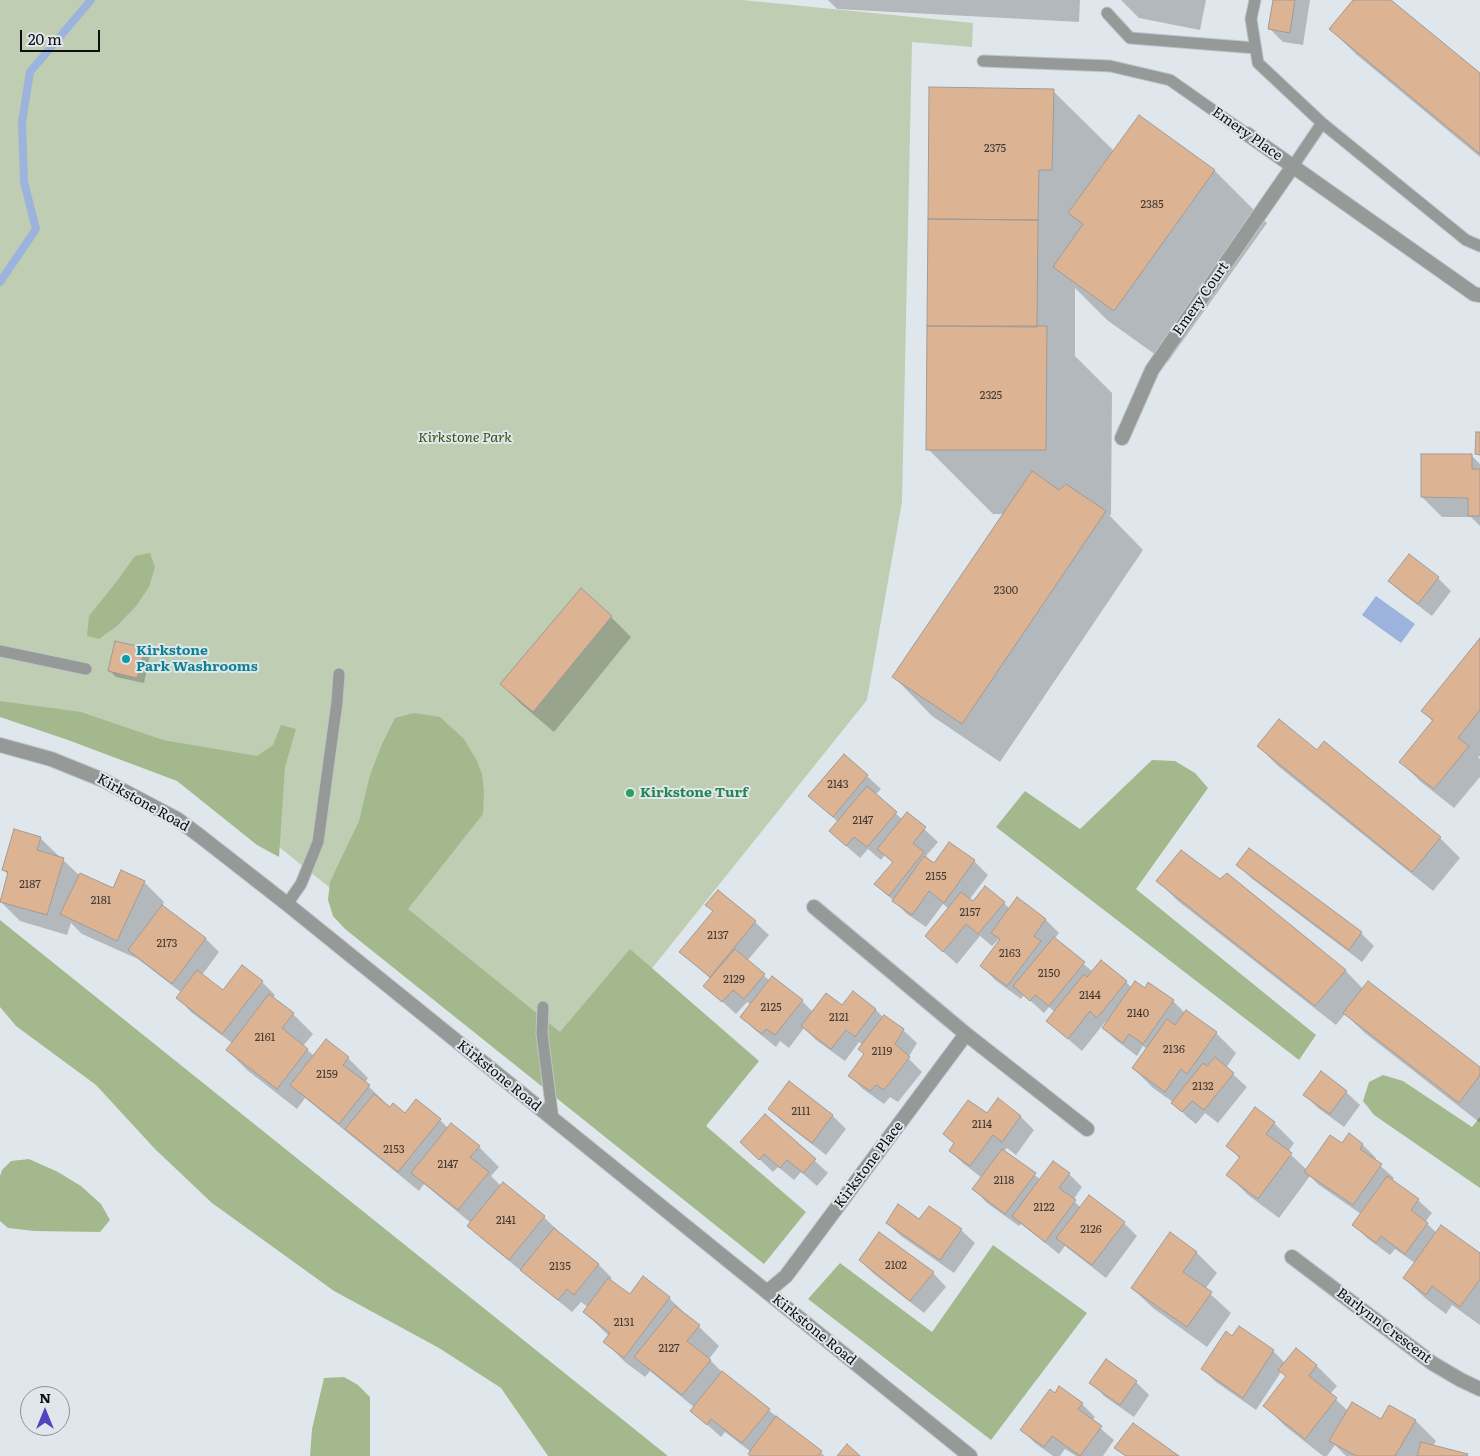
<!DOCTYPE html>
<style>
body{margin:0}
#map{position:relative;width:1480px;height:1456px;overflow:hidden;background:#e0e7ec;font-family:Literata,serif}
canvas{display:block}
.north{position:absolute;left:20px;top:1386px;width:50px;height:50px;box-sizing:border-box;background:#e0e7ec;border:1px solid #8c9194;border-radius:50%;rotate:0deg;font-size:14px;font-weight:700;line-height:20px;text-align:center;color:#0d0f11}
.north::after{content:'';display:block;margin:auto;width:18px;height:22px;background:#5244bc;clip-path:polygon(50% 0,100% 100%,50% 72%,0 100%)}
.scale{position:absolute;left:20px;top:30px;width:80px;height:22px;box-sizing:border-box;border:2px solid #0d0f11;border-top:0;padding-left:6px;font-size:15px;line-height:18px;white-space:nowrap;color:#0d0f11;-webkit-text-stroke:4px #e0e7ec;paint-order:stroke}
</style>
<div id="map">
<canvas width="1480" height="1456"></canvas>
<div class="north">N</div>
<div class="scale">20 m</div>
</div>
<script>
const ctx = document.querySelector('canvas').getContext('2d');
ctx.lineJoin = 'round';
function paint(path, color) { ctx.fillStyle = color; ctx.fill(path, 'evenodd'); }
const poly = rows => new Path2D(rows.map(r => 'M' + r).join(''));
function stroke(path, color, width, dash) { ctx.strokeStyle = color; ctx.lineWidth = width; ctx.lineCap = dash ? 'butt' : 'round'; ctx.setLineDash(dash || []); ctx.stroke(path); }
function label(font, color, halo, rows, align = 'center') {
  ctx.font = font + ' Literata,serif'; ctx.lineWidth = 4; ctx.setLineDash([]); ctx.textBaseline = 'middle'; ctx.strokeStyle = halo; ctx.fillStyle = color; for (const [text, x, y, turn = 0] of rows) {
    ctx.save(); ctx.translate(x, y); ctx.rotate((+turn || 0) * Math.PI / 180); ctx.textAlign = isNaN(turn) ? turn : align; if (halo) ctx.strokeText(text, 0, 0); ctx.fillText(text, 0, 0); ctx.restore();
  }
}
const green = poly([
 [0,0,742,0,973,23,972,47,912,42,902,502,867,700,565,1077,248,822,199,786,0,703]
]);
const forest = poly([
 [150,553,155,567,149,587,137,605,117,626,99,639,87,636,89,616,117,581,135,556],
 [0,701,81,712,163,740,257,756,273,745,281,725,296,729,285,767,279,857,257,845,177,781,68,740,0,717],
 [414,713,440,717,464,739,477,761,482,774,484,792,483,814,408,909,560,1032,630,949,759,1061,706,1126,806,1212,764,1264,345,929,333,916,328,900,330,882,359,821,370,775,382,744,395,718],
 [1152,760,1175,761,1195,773,1208,788,1136,889,1316,1035,1299,1060,996,827,1025,791,1080,829],
 [0,920,668,1456,548,1456,501,1388,439,1348,334,1291,212,1203,155,1149,96,1085,16,1026,0,1007],
 [1383,1075,1403,1081,1472,1127,1480,1117,1480,1188,1374,1115,1363,1101,1369,1082],
 [29,1159,58,1172,81,1186,101,1204,110,1220,100,1232,34,1231,8,1228,0,1221,0,1176,2,1170,11,1161],
 [993,1245,1087,1313,991,1440,808,1299,840,1263,932,1332],
 [344,1377,358,1385,370,1397,370,1456,310,1456,312,1429,324,1378]
]);
const water = poly([
 [1376,596,1415,624,1401,643,1362,615]
]);
const shadow = poly([
 [828,0,1080,0,1079,22,837,9],
 [1121,0,1206,0,1200,30,1139,18],
 [1275,0,1310,0,1303,45,1283,42,1270,29],
 [1354,0,1390,0,1480,75,1480,157,1357,55,1330,29],
 [1053,91,1114,151,1139,116,1215,171,1267,223,1167,363,1107,320,1075,288,1075,356,1112,393,1111,515,1109,515,1143,550,1000,762,932,716,894,677,1004,514,993,514,928,449],
 [1472,456,1480,464,1480,526,1471,517,1442,517,1422,497],
 [1438,578,1451,591,1432,616,1403,594,1389,581],
 [611,617,631,637,554,732,521,704,501,684],
 [1480,640,1480,756,1478,757,1480,759,1480,777,1454,808,1421,782,1401,762,1433,722,1423,711],
 [144,649,150,655,144,683,116,677,109,670],
 [1258,746,1317,752,1440,838,1460,858,1433,891,1278,766],
 [867,776,881,789,875,795,903,820,908,814,938,842,926,856,934,864,950,843,974,861,988,875,969,900,973,903,1004,903,1010,909,1018,899,1046,920,1059,933,1054,939,1093,972,1126,982,1132,988,1145,990,1173,1001,1185,1013,1216,1033,1236,1053,1226,1068,1247,1087,1218,1123,1205,1113,1196,1124,1186,1116,1173,1102,1153,1088,1133,1068,1147,1049,1143,1046,1137,1056,1117,1041,1103,1028,1107,1023,1105,1022,1082,1051,1047,1021,1055,1012,1049,1007,1044,1013,1024,995,1021,999,995,980,982,966,1001,941,999,939,992,946,980,936,957,964,940,949,926,936,949,909,943,904,926,927,907,914,876,884,893,863,885,855,881,860,868,849,860,858,844,844,838,822,810,796],
 [40,838,80,876,114,890,144,882,164,902,162,906,206,939,219,952,202,975,223,992,262,982,275,995,273,998,293,1014,313,1034,303,1046,314,1056,326,1041,348,1058,368,1078,365,1083,391,1108,405,1114,440,1120,448,1128,479,1147,499,1167,491,1176,501,1186,504,1184,544,1217,558,1231,557,1232,598,1264,612,1278,609,1280,630,1296,643,1278,669,1298,719,1346,709,1359,723,1373,825,1456,752,1456,751,1452,725,1432,721,1437,692,1411,695,1408,650,1371,645,1377,625,1362,605,1342,609,1336,584,1312,588,1307,581,1302,572,1312,482,1239,468,1226,471,1223,424,1184,419,1191,305,1098,297,1109,247,1070,227,1050,232,1043,191,1012,178,998,182,993,138,959,82,934,71,923,67,935,20,921,0,901,8,875,4,870],
 [1238,865,1361,933,1374,946,1362,962,1251,878],
 [1158,881,1345,970,1363,989,1480,1069,1480,1121,1479,1122,1365,1033,1345,1014,1336,1025,1178,901],
 [718,891,755,922,769,935,747,961,770,981,802,1001,813,1012,843,1006,876,1010,884,1018,903,1030,917,1043,908,1058,922,1072,898,1102,890,1097,884,1104,863,1089,850,1076,865,1054,863,1045,859,1042,845,1061,816,1040,804,1028,789,1048,780,1041,776,1047,755,1030,741,1017,751,1005,747,1002,736,1014,705,986,711,979,681,952,714,912,706,905],
 [1321,1073,1346,1092,1360,1105,1344,1127,1318,1108,1305,1095],
 [789,1083,833,1116,846,1129,826,1155,783,1122,769,1109],
 [998,1100,1021,1117,1034,1130,1016,1155,1007,1148,1004,1151,1041,1180,1069,1174,1082,1187,1073,1200,1081,1208,1124,1223,1137,1236,1106,1278,1065,1246,1059,1254,1021,1224,1019,1226,987,1203,974,1189,982,1178,964,1164,950,1151,955,1144,944,1134,987,1115],
 [1256,1109,1274,1123,1294,1143,1288,1152,1307,1170,1342,1145,1363,1145,1376,1158,1374,1160,1394,1178,1392,1181,1418,1200,1432,1213,1425,1222,1437,1233,1480,1255,1480,1325,1452,1305,1446,1314,1425,1298,1404,1278,1415,1263,1395,1249,1390,1255,1367,1238,1354,1225,1361,1214,1319,1185,1310,1176,1279,1218,1248,1195,1228,1175,1240,1159,1228,1146],
 [766,1116,828,1173,817,1186,801,1172,794,1180,778,1167,773,1172,755,1155],
 [929,1208,961,1230,975,1243,954,1273,901,1236,887,1223,920,1221],
 [880,1233,933,1273,946,1287,924,1313,874,1274,860,1260],
 [1197,1253,1217,1273,1205,1289,1231,1313,1207,1347,1153,1308,1132,1288],
 [1232,1338,1273,1351,1285,1363,1296,1350,1317,1366,1337,1386,1330,1394,1348,1411,1382,1420,1390,1406,1416,1421,1436,1441,1433,1446,1469,1456,1346,1456,1335,1445,1327,1456,1323,1456,1285,1426,1265,1406,1287,1377,1281,1372,1256,1410,1216,1382,1202,1369],
 [1091,1382,1136,1382,1149,1395,1134,1417,1104,1396],
 [1055,1395,1082,1404,1095,1417,1092,1421,1114,1440,1103,1456,1076,1456,1065,1449,1060,1456,1053,1456,1035,1443,1022,1430]
]);
const stream = poly([
 [0,282,36,229,24,182,22,122,30,72,91,0]
]);
const building = poly([
 [1273,0,1295,0,1290,33,1268,29,1273,0],
 [1353,0,1391,0,1480,73,1480,154,1329,29,1353,0],
 [929,87,1054,89,1052,170,1039,170,1038,220,928,219,929,87],
 [1139,115,1215,170,1114,311,1053,267,1083,224,1068,213,1139,115],
 [928,219,1038,220,1037,327,927,326,928,219],
 [927,326,1047,326,1046,450,926,450,927,326],
 [1476,432,1480,432,1480,455,1475,454,1476,432],
 [1421,454,1472,454,1472,469,1480,469,1480,516,1468,516,1468,498,1421,497,1421,454],
 [1032,471,1059,490,1066,484,1106,511,962,724,892,677,1032,471],
 [1409,554,1439,577,1418,604,1388,581,1409,554],
 [581,588,612,616,533,712,500,684,581,588],
 [1480,638,1480,710,1458,738,1469,746,1434,789,1399,762,1433,720,1421,711,1480,638],
 [115,641,145,648,137,678,108,671,115,641],
 [1279,719,1317,750,1324,741,1441,837,1412,872,1257,746,1279,719],
 [844,754,868,775,833,817,808,796,844,754],
 [867,786,897,812,867,847,854,837,846,846,829,831,867,786],
 [907,812,926,827,913,843,924,852,889,896,874,884,893,862,877,849,907,812],
 [14,829,41,837,37,850,64,858,47,915,0,902,8,872,2,870,14,829],
 [949,842,975,860,944,903,929,891,912,915,892,901,924,856,934,863,949,842],
 [1249,848,1362,932,1349,950,1236,865,1249,848],
 [1181,850,1220,879,1227,873,1346,970,1315,1006,1156,881,1181,850],
 [121,870,145,881,117,941,60,914,80,873,113,888,121,870],
 [985,886,1005,902,978,934,966,924,943,952,925,936,961,892,973,901,985,886],
 [718,890,756,921,710,977,679,952,713,911,705,905,718,890],
 [1017,897,1046,919,1034,936,1041,941,1007,986,980,966,1000,939,991,933,1017,897],
 [162,905,206,938,172,984,128,950,162,905],
 [1054,937,1085,962,1049,1006,1035,995,1030,1001,1013,986,1054,937],
 [735,949,765,974,744,999,733,990,722,1002,703,986,735,949],
 [1101,960,1127,981,1097,1018,1090,1011,1068,1039,1046,1021,1084,974,1087,977,1101,960],
 [242,965,263,981,222,1034,176,998,197,970,223,990,242,965],
 [772,976,803,1000,775,1035,766,1029,762,1034,740,1017,772,976],
 [1135,981,1145,988,1148,982,1174,1000,1143,1044,1129,1034,1123,1043,1102,1028,1135,981],
 [1368,981,1480,1067,1480,1075,1459,1103,1343,1013,1368,981],
 [853,991,876,1009,855,1037,846,1030,831,1049,801,1026,826,993,842,1005,853,991],
 [269,994,294,1013,282,1028,308,1049,277,1089,226,1050,269,994],
 [1186,1010,1217,1032,1187,1074,1181,1069,1165,1092,1132,1068,1167,1019,1175,1025,1186,1010],
 [884,1015,904,1029,895,1044,910,1057,884,1090,876,1085,870,1091,848,1076,864,1054,858,1049,884,1015],
 [326,1039,349,1057,343,1065,370,1085,339,1124,290,1085,326,1039],
 [1215,1057,1234,1073,1204,1110,1192,1101,1182,1112,1171,1103,1203,1063,1207,1066,1215,1057],
 [1321,1071,1347,1091,1330,1114,1303,1095,1321,1071],
 [789,1081,833,1115,812,1143,768,1109,789,1081],
 [374,1094,390,1107,393,1103,405,1113,416,1099,441,1119,398,1172,345,1129,374,1094],
 [998,1098,1021,1116,1002,1142,993,1135,970,1166,949,1151,954,1143,943,1134,968,1100,987,1113,998,1098],
 [1255,1107,1275,1122,1266,1134,1292,1153,1258,1199,1226,1175,1240,1157,1226,1146,1255,1107],
 [765,1114,816,1159,803,1173,787,1160,780,1168,764,1154,759,1160,740,1142,765,1114],
 [451,1123,480,1146,470,1157,489,1172,458,1210,411,1173,451,1123],
 [1349,1133,1363,1144,1360,1149,1382,1164,1353,1205,1304,1172,1330,1135,1342,1143,1349,1133],
 [1002,1149,1036,1173,1005,1214,972,1189,1002,1149],
 [1053,1161,1070,1173,1059,1188,1076,1200,1045,1242,1012,1216,1053,1161],
 [1387,1176,1419,1199,1411,1210,1428,1223,1405,1254,1381,1236,1376,1243,1352,1225,1387,1176],
 [503,1182,545,1216,509,1260,467,1226,503,1182],
 [1089,1195,1125,1222,1092,1265,1056,1238,1089,1195],
 [898,1204,919,1219,929,1206,962,1229,940,1260,886,1223,898,1204],
 [1441,1225,1480,1253,1480,1279,1460,1307,1432,1286,1426,1295,1403,1278,1441,1225],
 [554,1228,599,1264,574,1295,567,1289,558,1300,520,1270,554,1228],
 [879,1232,934,1272,910,1301,859,1260,879,1232],
 [1170,1232,1197,1252,1183,1272,1212,1292,1187,1327,1131,1288,1170,1232],
 [643,1276,670,1297,624,1358,603,1342,610,1333,583,1312,608,1278,630,1294,643,1276],
 [675,1306,700,1325,687,1341,711,1360,682,1395,634,1357,675,1306],
 [1239,1326,1274,1350,1243,1398,1201,1369,1226,1331,1232,1336,1239,1326],
 [1296,1348,1317,1365,1309,1376,1337,1398,1305,1439,1263,1406,1286,1376,1278,1370,1296,1348],
 [1106,1359,1137,1381,1120,1405,1089,1383,1106,1359],
 [722,1371,770,1409,742,1443,711,1419,707,1425,690,1411,722,1371],
 [1059,1386,1083,1403,1078,1409,1102,1426,1080,1456,1052,1436,1044,1447,1020,1430,1050,1389,1055,1393,1059,1386],
 [1352,1402,1381,1419,1389,1405,1416,1420,1395,1456,1356,1456,1329,1441,1352,1402],
 [776,1416,822,1451,818,1456,751,1456,748,1454,776,1416],
 [1133,1423,1179,1456,1126,1456,1114,1448,1133,1423],
 [1421,1442,1468,1454,1467,1456,1417,1456,1421,1442],
 [847,1444,860,1456,837,1456,847,1444]
]);
const service = poly([
 [1255,0,1251,19,1258,63,1322,123,1466,240,1480,246],
 [1107,13,1130,38,1255,48],
 [983,61,1110,66,1170,80,1247,134],
 [1293,166,1322,123],
 [0,651,86,669],
 [287,904,301,884,318,842,337,702,339,674],
 [543,1007,542,1034,553,1120]
]);
const minor = poly([
 [1247,134,1474,294,1480,295],
 [1122,438,1152,370,1293,166],
 [814,907,966,1034,1087,1129],
 [1292,1257,1432,1363,1461,1380,1480,1389],
 [767,1292,786,1276,966,1034]
]);
const tertiary = poly([
 [0,745,51,759,103,780,177,819,200,836,287,904,970,1456]
]);
const markers = [
 [126,659,5,"#0f9aa8"],
 [630,793,5,"#2e9e5b"]
];
const numberNames = [
 ["2375",995,149],
 ["2385",1152,205],
 ["2325",991,396],
 ["2300",1006,591],
 ["2143",838,785],
 ["2147",863,821],
 ["2155",936,877],
 ["2187",30,885],
 ["2181",101,901],
 ["2157",970,913],
 ["2137",718,936],
 ["2173",167,944],
 ["2163",1010,954],
 ["2150",1049,974],
 ["2129",734,980],
 ["2144",1090,996],
 ["2125",771,1008],
 ["2140",1138,1014],
 ["2121",839,1018],
 ["2161",265,1038],
 ["2136",1174,1050],
 ["2119",882,1052],
 ["2159",327,1075],
 ["2132",1203,1087],
 ["2111",801,1112],
 ["2114",982,1125],
 ["2153",394,1150],
 ["2147",448,1165],
 ["2118",1004,1181],
 ["2122",1044,1208],
 ["2141",506,1221],
 ["2126",1091,1230],
 ["2102",896,1266],
 ["2135",560,1267],
 ["2131",624,1323],
 ["2127",669,1349]
];
const streetNames = [
 ["Emery Place",1247,134,35],
 ["Emery Court",1201,299,-55],
 ["Kirkstone Road",143,803,29],
 ["Kirkstone Road",499,1076,39],
 ["Kirkstone Place",869,1165,-53],
 ["Barlynn Crescent",1384,1326,37],
 ["Kirkstone Road",814,1330,39]
];
const parkNames = [
 ["Kirkstone Park",465,438]
];
const cultureNames = [
 ["Kirkstone",136,651],
 ["Park Washrooms",136,667]
];
const leisureNames = [
 ["Kirkstone Turf",640,793]
];
paint(green, '#bfcdb2');
paint(forest, '#a3b98d');
paint(water, '#9cb3dd');
paint(shadow, '#0003');
stroke(stream, '#9cb3dd', 8);
paint(building, '#ddb493');
stroke(building, '#a09a95', 1);
stroke(service, '#bec4c9', 13);
stroke(minor, '#bec4c9', 16);
stroke(tertiary, '#bec4c9', 16);
stroke(service, '#959997', 11);
stroke(minor, '#959997', 14);
stroke(tertiary, '#959997', 14);
for (const [x, y, r, color] of markers) { const dot = new Path2D(); dot.arc(x, y, r, 0, 2 * Math.PI); ctx.fillStyle = color; ctx.fill(dot); stroke(dot, '#e0e7ec', 2); }
label('11px', '#413832', null, numberNames);
label('14px', '#0d0f11', '#e0e7ec', streetNames);
label('italic 14px', '#344e0b', '#e0e7ec', parkNames);
label('bold 14px', '#0d838f', '#e0e7ec', cultureNames, 'left');
label('bold 14px', '#27864d', '#e0e7ec', leisureNames, 'left');
</script>
